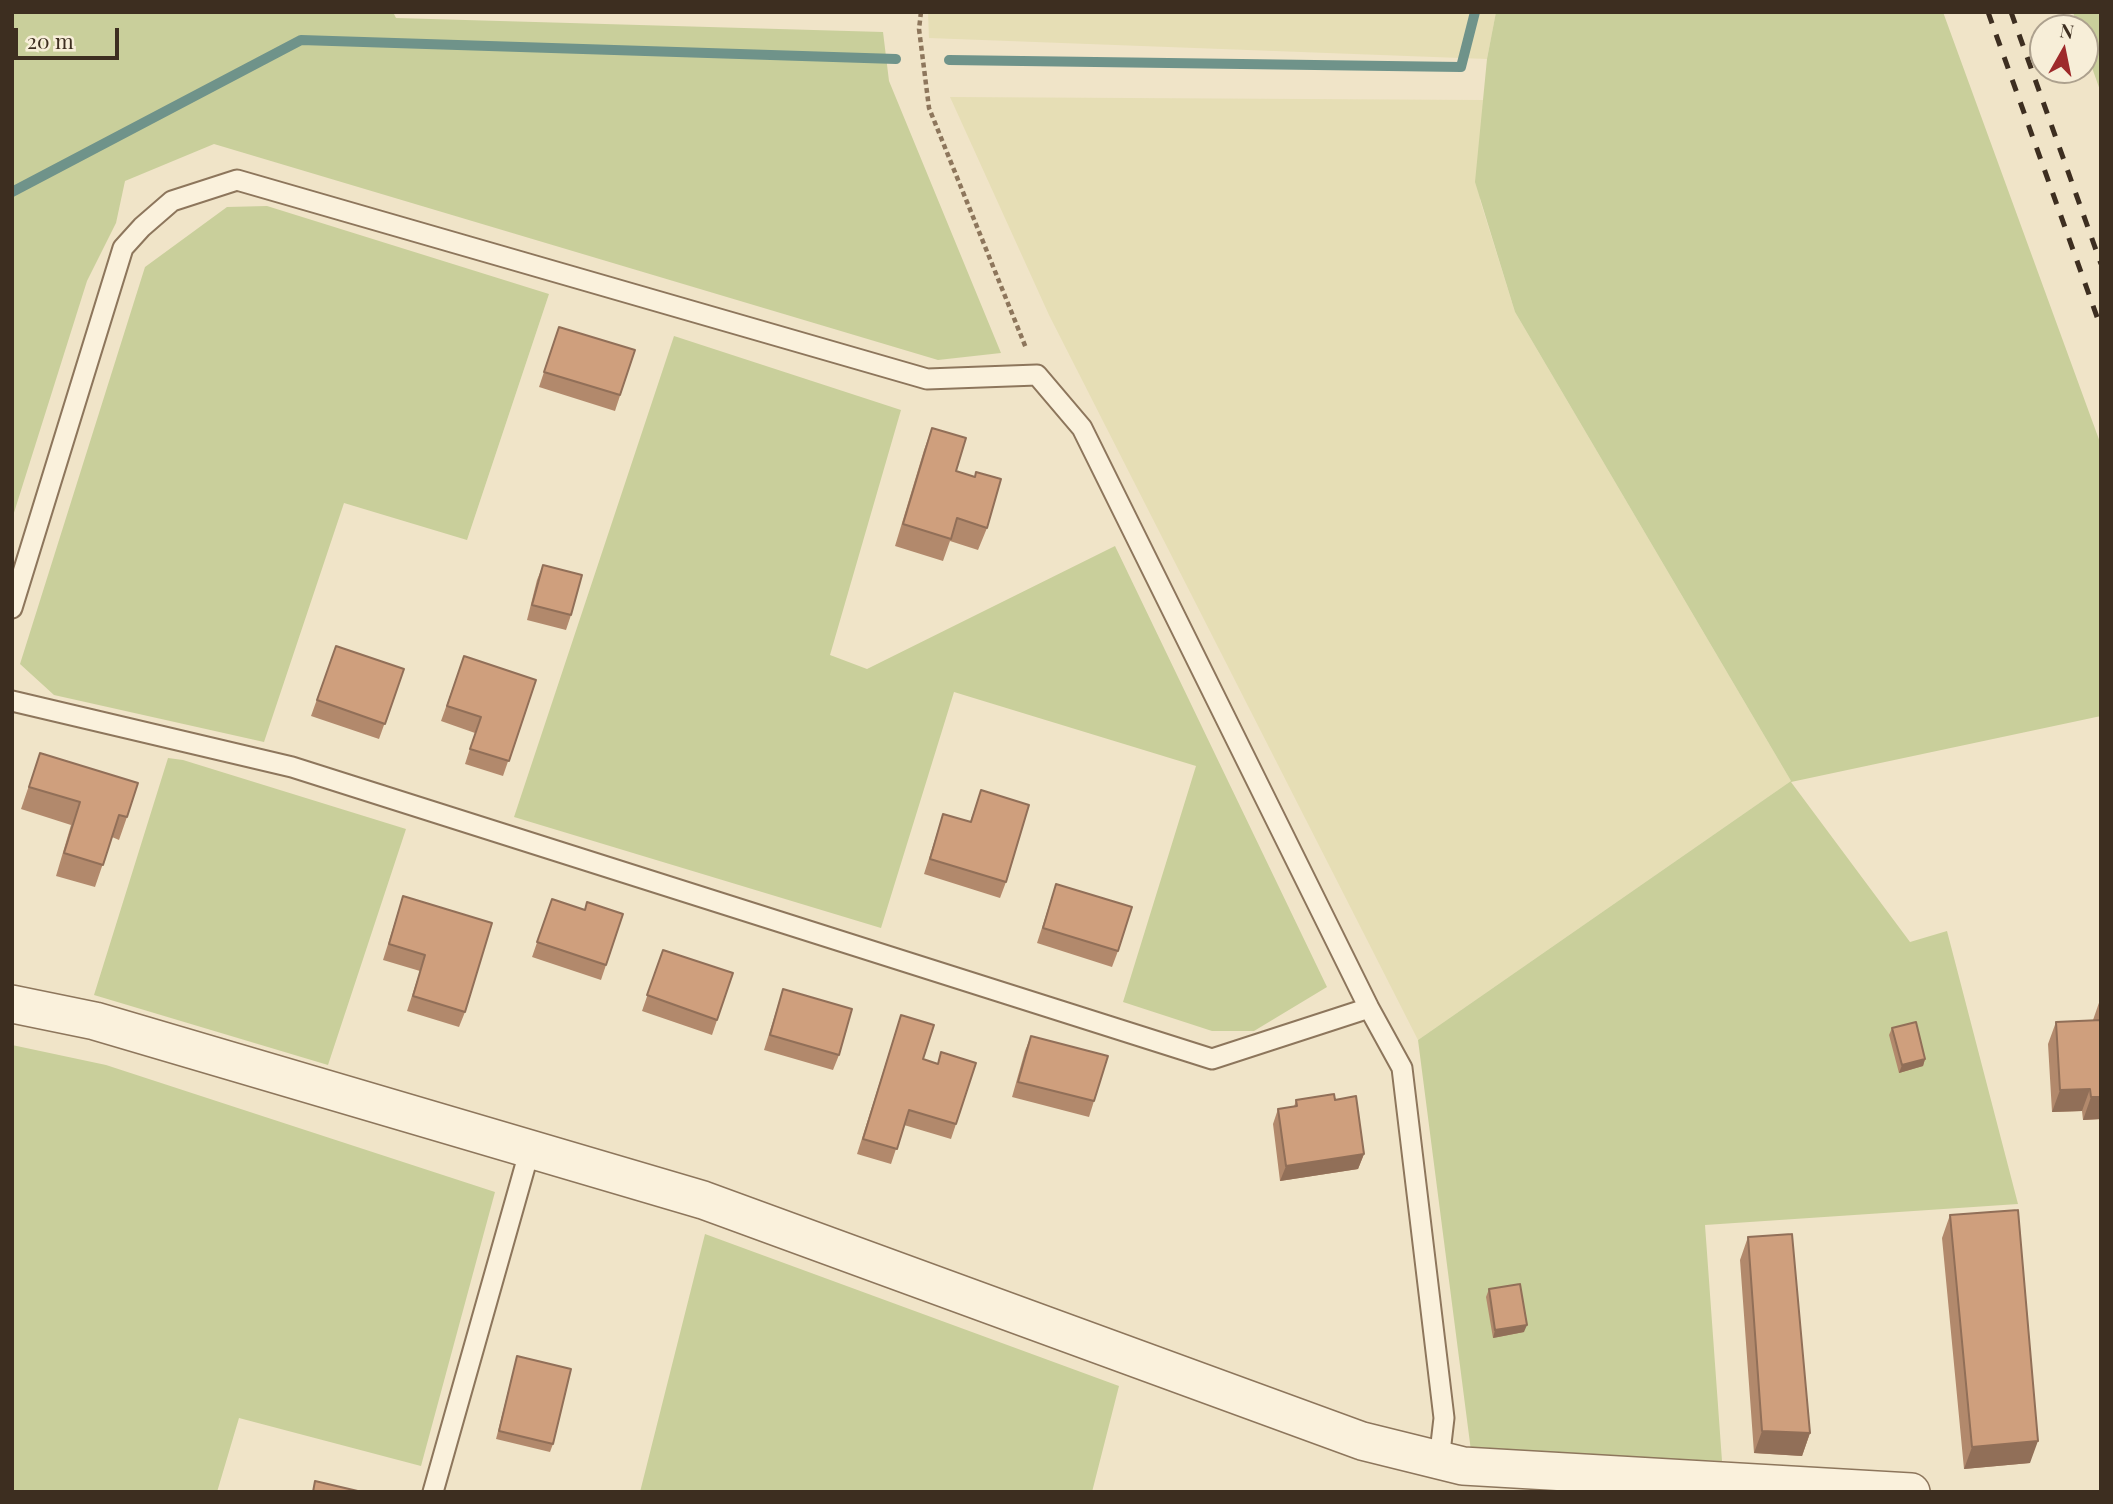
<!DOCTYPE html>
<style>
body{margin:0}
#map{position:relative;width:2113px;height:1504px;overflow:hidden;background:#f0e4c8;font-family:"Playfair Display",serif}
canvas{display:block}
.frame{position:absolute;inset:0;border:14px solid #3d2e20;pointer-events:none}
.north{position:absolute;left:2029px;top:14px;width:70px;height:70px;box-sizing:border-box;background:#f7eed8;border:2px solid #ada18e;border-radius:50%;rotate:9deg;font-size:19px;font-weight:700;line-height:28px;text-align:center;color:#3d2e20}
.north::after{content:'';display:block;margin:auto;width:24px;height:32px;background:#9e2a2b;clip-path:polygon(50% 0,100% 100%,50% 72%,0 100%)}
.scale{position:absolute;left:14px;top:28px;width:105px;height:32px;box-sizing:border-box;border:4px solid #3d2e20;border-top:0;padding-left:9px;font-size:21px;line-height:24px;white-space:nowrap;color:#3d2e20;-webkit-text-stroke:5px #f7eed8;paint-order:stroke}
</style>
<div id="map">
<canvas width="2113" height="1504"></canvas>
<div class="frame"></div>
<div class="north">N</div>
<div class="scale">20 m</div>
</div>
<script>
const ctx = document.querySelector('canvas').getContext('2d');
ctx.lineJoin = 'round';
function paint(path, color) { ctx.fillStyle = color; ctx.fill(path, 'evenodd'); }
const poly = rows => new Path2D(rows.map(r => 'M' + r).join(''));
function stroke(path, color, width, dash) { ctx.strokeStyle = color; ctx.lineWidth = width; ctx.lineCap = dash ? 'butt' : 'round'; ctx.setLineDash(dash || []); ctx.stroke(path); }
const farmland = poly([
 [928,12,1496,12,1487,59,929,38],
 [950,97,1483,100,1480,200,1515,312,1791,781,1418,1040,1049,315]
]);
const green = poly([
 [12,12,393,12,396,18,883,32,889,81,1001,353,938,360,214,144,125,181,116,223,87,281,12,519],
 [1496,12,1943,12,2101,445,2101,716,1791,782,1910,942,1947,931,2018,1204,1705,1225,1722,1461,1471,1451,1418,1040,1791,781,1515,312,1475,182,1487,59],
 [2073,12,2101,12,2101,93,2085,48,2085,28,2078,28],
 [267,206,549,294,467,540,344,503,264,742,54,695,20,664,145,267,227,207],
 [674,336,901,410,830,655,867,669,1115,546,1327,987,1254,1031,1212,1031,1123,1002,1196,766,954,692,881,928,514,817],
 [168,758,183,760,406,829,328,1065,94,995],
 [12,1045,106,1065,495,1192,421,1466,239,1418,217,1492,12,1492],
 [705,1234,1119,1386,1092,1492,640,1492]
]);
const stream = poly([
 [949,60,1461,67,1475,12],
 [12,192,301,40,896,59]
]);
const path = poly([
 [921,12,919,29,929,108,1026,348]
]);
const service = poly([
 [12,608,123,248,142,227,172,201,237,180,927,379,1037,375,1082,428,1369,1008,1402,1068,1444,1418,1439,1461],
 [12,701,292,767,1212,1059,1369,1008],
 [433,1492,530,1149]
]);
const minor = poly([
 [12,1004,95,1021,703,1200,1362,1441,1463,1466,1911,1492]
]);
const rail = poly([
 [1988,12,2101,328],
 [2011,12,2101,264]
]);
const wall = poly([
 [559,327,635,350,615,411,539,387],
 [932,428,987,528,978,550,950,541,943,561,895,546,924,450],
 [543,565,571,615,566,630,527,620,537,580],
 [336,646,404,669,379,739,311,716],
 [464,656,536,680,503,776,465,764,475,733,441,721],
 [40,753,127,817,119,840,112,837,95,887,56,876,71,825,21,809],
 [981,790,1006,882,1000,898,924,874,943,814,970,822],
 [1056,884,1118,951,1112,967,1037,943],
 [403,896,465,1012,459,1027,407,1011,420,971,383,960],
 [552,899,584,910,623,914,601,980,532,957],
 [663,950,733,973,712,1035,642,1011],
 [783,989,839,1055,833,1070,764,1050],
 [2101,997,2101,1119,2083,1120,2082,1111,2052,1112,2048,1044,2056,1022,2093,1020],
 [901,1015,956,1124,951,1139,904,1125,891,1164,857,1154],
 [1892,1028,1925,1059,1923,1066,1899,1073,1889,1035],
 [1031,1036,1094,1101,1089,1117,1012,1097,1025,1051],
 [1296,1100,1335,1100,1364,1154,1358,1169,1280,1181,1273,1124,1278,1109,1294,1107],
 [1950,1215,2030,1463,1964,1469,1942,1238],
 [1748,1237,1810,1433,1802,1456,1754,1453,1740,1260],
 [1489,1289,1524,1332,1493,1338,1486,1297],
 [517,1356,553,1444,550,1452,496,1439]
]);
const shadedWall = poly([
 [1925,1059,1923,1066,1899,1073,1902,1065],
 [2090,1089,2082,1111,2052,1112,2060,1090],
 [2091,1097,2101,1097,2101,1119,2083,1120],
 [1364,1154,1358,1169,1280,1181,1286,1166],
 [1527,1325,1524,1332,1493,1338,1495,1330],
 [1762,1431,1810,1433,1802,1456,1754,1453],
 [2038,1441,2030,1463,1964,1469,1972,1447]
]);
const building = poly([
 [559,327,635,350,620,395,544,372,559,327],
 [932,428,966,438,956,471,975,477,976,472,1001,479,987,528,957,518,951,539,903,524,932,428],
 [543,565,582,575,571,615,532,605,543,565],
 [336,646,404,669,385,724,317,700,336,646],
 [464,656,536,680,509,761,470,749,481,717,447,706,464,656],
 [40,753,138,783,127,817,119,815,103,865,64,853,80,802,29,787,40,753],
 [981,790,1029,805,1006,882,930,859,943,814,971,822,981,790],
 [1056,884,1132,907,1118,951,1043,928,1056,884],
 [403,896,492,923,465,1012,413,996,425,955,389,944,403,896],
 [552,899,585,910,587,902,623,914,606,965,537,942,552,899],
 [663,950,733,973,717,1020,647,995,663,950],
 [783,989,852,1009,839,1055,770,1035,783,989],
 [901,1015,934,1025,923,1059,938,1064,941,1052,976,1063,956,1124,909,1110,897,1149,863,1139,901,1015],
 [2101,1020,2101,1097,2091,1097,2090,1089,2060,1090,2056,1022,2101,1020],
 [1916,1022,1925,1059,1902,1065,1892,1028,1916,1022],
 [1031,1036,1108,1056,1094,1101,1018,1082,1031,1036],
 [1334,1094,1335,1100,1356,1096,1364,1154,1286,1166,1278,1109,1297,1106,1296,1100,1334,1094],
 [2018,1210,2038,1441,1972,1447,1950,1215,2018,1210],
 [1792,1234,1810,1433,1762,1431,1748,1237,1792,1234],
 [1520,1284,1527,1325,1495,1330,1489,1289,1520,1284],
 [517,1356,571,1369,553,1444,499,1431,517,1356],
 [315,1481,362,1492,313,1492,315,1481]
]);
paint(farmland, '#e6deb5');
paint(green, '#c9cf9b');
stroke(stream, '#6f938a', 10);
stroke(service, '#8d765c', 23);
stroke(minor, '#8d765c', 40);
stroke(path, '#8d765c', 4.5, [5, 3.5]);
stroke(service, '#faf1dc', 19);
stroke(minor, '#faf1dc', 37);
stroke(rail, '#3d2e20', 5, [12, 12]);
paint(wall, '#b2896c');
paint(shadedWall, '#916f58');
paint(building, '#cf9f7d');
stroke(building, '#916f58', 2);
</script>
